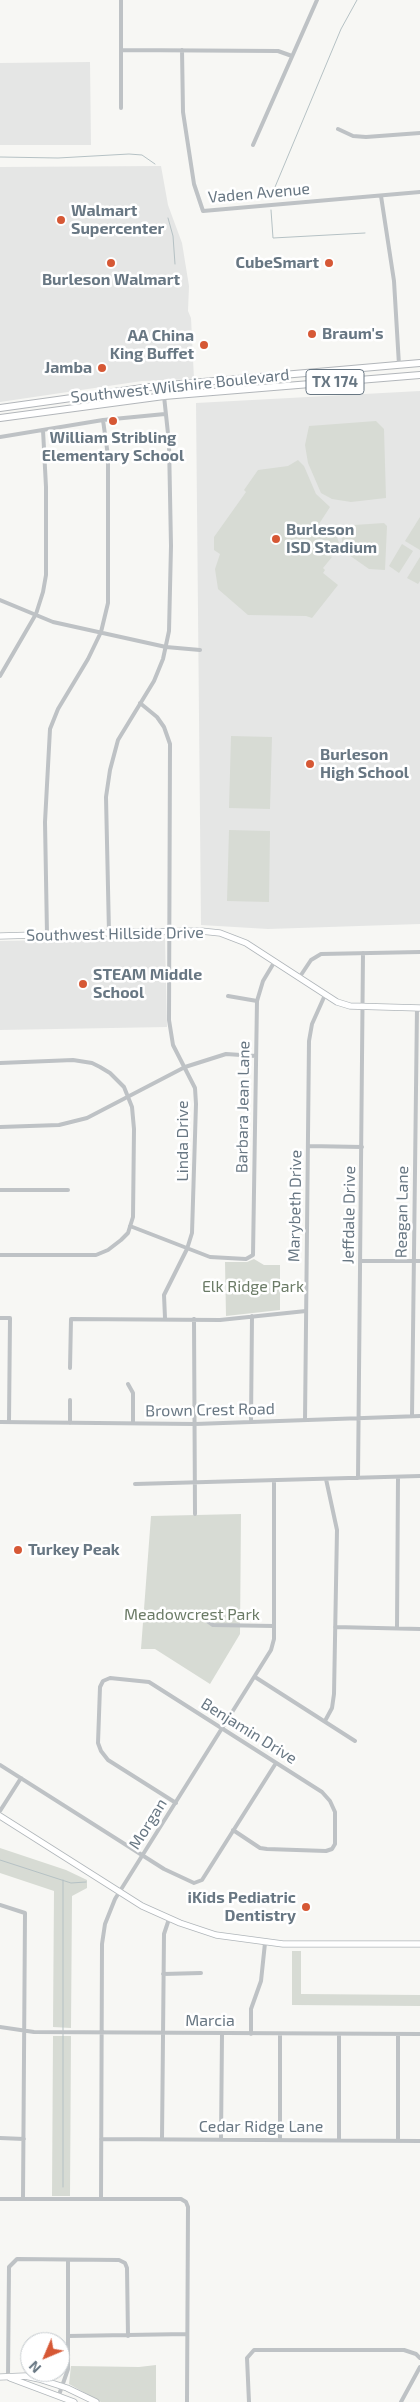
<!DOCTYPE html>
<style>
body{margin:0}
#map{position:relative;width:420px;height:2402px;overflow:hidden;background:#f7f7f4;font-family:"Exo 2",sans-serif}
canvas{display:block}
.north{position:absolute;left:20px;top:2332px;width:50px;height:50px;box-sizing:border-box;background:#fff;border:1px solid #c3c9cd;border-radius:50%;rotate:225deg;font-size:14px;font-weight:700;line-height:20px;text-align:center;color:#687783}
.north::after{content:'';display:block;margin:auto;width:18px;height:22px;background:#d65835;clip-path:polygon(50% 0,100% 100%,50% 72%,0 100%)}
</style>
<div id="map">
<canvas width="420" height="2402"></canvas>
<div class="north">N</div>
</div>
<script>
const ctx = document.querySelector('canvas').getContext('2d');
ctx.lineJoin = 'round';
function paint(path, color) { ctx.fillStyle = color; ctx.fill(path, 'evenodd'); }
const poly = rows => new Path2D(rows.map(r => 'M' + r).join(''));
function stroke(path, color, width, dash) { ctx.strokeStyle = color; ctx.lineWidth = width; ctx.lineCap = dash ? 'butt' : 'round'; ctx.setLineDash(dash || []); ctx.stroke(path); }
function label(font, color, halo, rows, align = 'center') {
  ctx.font = font + ' "Exo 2",sans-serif'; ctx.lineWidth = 5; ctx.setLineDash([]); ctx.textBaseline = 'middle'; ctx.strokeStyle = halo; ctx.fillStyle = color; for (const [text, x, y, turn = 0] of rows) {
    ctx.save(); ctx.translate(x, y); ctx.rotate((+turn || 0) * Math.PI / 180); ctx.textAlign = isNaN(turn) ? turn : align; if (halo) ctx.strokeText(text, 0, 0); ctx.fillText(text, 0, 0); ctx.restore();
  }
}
const built = poly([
 [90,62,91,145,0,145,0,63],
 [161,166,168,205,182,243,189,286,188,311,191,318,194,379,142,381,0,402,0,167],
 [420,391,420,924,268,929,201,925,196,403],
 [165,938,167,1027,0,1030,0,941]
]);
const green = poly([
 [376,421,384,429,386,498,351,502,332,499,321,493,308,463,305,445,309,426],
 [298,460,304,466,316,494,330,507,319,524,337,537,339,543,330,556,332,557,323,568,325,570,323,573,338,585,312,618,306,616,248,615,218,589,215,569,220,554,214,550,214,537,246,492,244,490,258,470,288,466],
 [420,517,420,550,405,541],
 [384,523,387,526,385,570,369,569,349,555,343,545,339,526],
 [402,544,413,551,399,573,389,566],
 [420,557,420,581,418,584,407,578],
 [231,736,272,737,270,809,229,808],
 [229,830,270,831,269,902,227,901],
 [254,1259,264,1265,280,1265,280,1310,226,1316,225,1262,247,1262],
 [241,1514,240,1634,210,1684,155,1649,141,1649,151,1516],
 [0,1848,66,1870,87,1880,87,1888,72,1896,71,2028,53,2027,54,1891,0,1873],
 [292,1951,301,1951,301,1994,420,1995,420,2006,292,2005],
 [53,2036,71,2036,70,2196,52,2196],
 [156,2365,156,2402,101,2402,69,2384,71,2366,139,2367]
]);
const stream = poly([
 [0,157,58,158,129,154,142,155,155,164],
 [270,199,341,29,357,0],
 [271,210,273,238,365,233],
 [168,218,173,236,175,264],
 [0,1860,71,1883,86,1882],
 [63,2187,63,1880]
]);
const street = poly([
 [121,50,278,51,292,56],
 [182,50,183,112,194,184,203,211,420,192],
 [121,108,121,0],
 [338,129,353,136,366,137,420,133],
 [253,145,317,0],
 [381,196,394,281,399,365],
 [0,437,103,420,165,414],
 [0,600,53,622,166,647,200,650],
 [0,676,36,614,43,592,46,575,46,487,43,430],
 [140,703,157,717,164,727,170,744,169,1020,173,1045,195,1088,196,1104,192,1233,187,1249,164,1295,165,1318],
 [109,933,106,797,110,770,118,740,154,681,163,659,169,631,171,546,169,443,164,396],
 [47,934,45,822,50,729,58,709,88,659,101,632,108,603,108,456,103,420],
 [299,978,311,960,321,954,420,952],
 [228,996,257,1001],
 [0,1063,73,1060,92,1063,100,1067,110,1073,124,1087,132,1107,134,1129,133,1217,128,1233,121,1240,108,1250,96,1255,0,1255],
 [0,1127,59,1125,87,1118,185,1067,226,1054,256,1056],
 [308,1146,362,1147],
 [0,1190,68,1190],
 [130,1226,210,1257,246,1259,253,1255,257,1001,263,981,275,961],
 [361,1261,420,1261],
 [0,1318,10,1318,9,1422],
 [194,1319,195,1514],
 [70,1368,71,1319,220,1320,306,1311],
 [128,1384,133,1393,133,1423],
 [412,1416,417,1008],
 [305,1420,309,1041,312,1024,325,995],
 [0,1422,195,1424,420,1416],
 [251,1422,252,1316],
 [70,1423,70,1400],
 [358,1478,363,953],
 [135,1484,420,1476],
 [206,1620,213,1625,274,1626],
 [335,1627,420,1629],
 [397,1628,398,1477],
 [255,1677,355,1741],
 [325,1721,332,1708,334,1694,337,1530,326,1479],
 [0,1765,164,1869,194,1883,202,1880,276,1763],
 [176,1803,108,1760,101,1751,98,1743,100,1687,103,1681,110,1678,149,1682,322,1792,330,1801,335,1812,335,1844,332,1849,326,1851,267,1849,260,1848,233,1830],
 [0,1811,21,1778],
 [0,1905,25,1913,23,2199],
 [163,1974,201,1973],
 [0,2027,34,2032,420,2034],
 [251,2034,251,2009,261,1981,265,1943],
 [280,2035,280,2140],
 [339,2035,339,2140],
 [398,2035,398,2141],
 [0,2138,24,2139],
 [101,2139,420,2141],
 [162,2139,164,1934,169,1919],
 [221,2139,222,2034],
 [0,2199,181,2199,186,2202,188,2207,187,2402],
 [101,2199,102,1944,105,1924,115,1899,271,1650,274,1639,274,1481],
 [68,2336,187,2334],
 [8,2377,9,2267,17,2259,119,2260,125,2263,127,2268,128,2336],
 [59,2395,68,2369,68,2260],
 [249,2402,247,2358,254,2350,404,2350,416,2354,420,2358],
 [401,2402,420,2367]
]);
const secondary = poly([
 [0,936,140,932,201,931,220,933,246,943,337,1002,350,1006,420,1008],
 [0,1816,142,1906,180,1923,216,1935,283,1944,420,1944],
 [0,2377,25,2376,39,2379,67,2388,96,2402],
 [10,2378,74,2402]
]);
const primary = poly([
 [107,403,115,397,143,394,147,388],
 [0,408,157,386,420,363],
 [0,418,164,396,420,375]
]);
const markers = [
 [61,220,5,"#d65835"],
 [111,263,5,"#d65835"],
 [329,263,5,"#d65835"],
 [312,334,5,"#d65835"],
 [204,345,5,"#d65835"],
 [102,368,5,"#d65835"],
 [113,421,5,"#d65835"],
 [276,539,5,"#d65835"],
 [310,764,5,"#d65835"],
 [83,984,5,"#d65835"],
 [18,1550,5,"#d65835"],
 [306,1907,5,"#d65835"]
];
const shields = [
 [335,382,58]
];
const shieldNames = [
 ["TX 174",335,382]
];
const streetNames = [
 ["Vaden Avenue",259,193,-5],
 ["Southwest Wilshire Boulevard",180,386,-6],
 ["Southwest Hillside Drive",115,934,-1],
 ["Barbara Jean Lane",243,1107,-89],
 ["Linda Drive",183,1141,-90],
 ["Marybeth Drive",295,1206,-89],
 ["Reagan Lane",402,1212,-89],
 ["Jeffdale Drive",349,1215,-89],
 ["Brown Crest Road",210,1410,-1],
 ["Benjamin Drive",249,1731,32],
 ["Morgan",148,1824,-58],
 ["Marcia",210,2021],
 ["Cedar Ridge Lane",261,2127]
];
const poiNames = [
 ["Walmart",71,211],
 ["Supercenter",71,229],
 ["CubeSmart",319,263,"right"],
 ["Burleson Walmart",111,280,"center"],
 ["Braum's",322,334],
 ["AA China",194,336,"right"],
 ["King Buffet",194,354,"right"],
 ["Jamba",92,368,"right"],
 ["William Stribling",113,438,"center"],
 ["Elementary School",113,456,"center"],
 ["Burleson",286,530],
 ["ISD Stadium",286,548],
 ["Burleson",320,755],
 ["High School",320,773],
 ["STEAM Middle",93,975],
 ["School",93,993],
 ["Turkey Peak",28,1550],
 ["iKids Pediatric",296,1898,"right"],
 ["Dentistry",296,1916,"right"]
];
const parkNames = [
 ["Elk Ridge Park",253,1287],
 ["Meadowcrest Park",192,1615]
];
paint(built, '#e5e6e5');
paint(green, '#d7dbd4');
stroke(stream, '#b5c1c4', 1);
stroke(secondary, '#b0b6ba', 7);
stroke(primary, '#b2b6ba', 8);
stroke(street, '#bec2c5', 4);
stroke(secondary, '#fff', 5.5);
stroke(primary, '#fff', 6);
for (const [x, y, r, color] of markers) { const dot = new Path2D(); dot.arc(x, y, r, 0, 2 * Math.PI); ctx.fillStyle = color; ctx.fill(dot); stroke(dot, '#fff', 2); }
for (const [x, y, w] of shields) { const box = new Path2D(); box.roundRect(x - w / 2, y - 12.5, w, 25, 4); ctx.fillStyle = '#fff'; ctx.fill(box); stroke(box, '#687783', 1); }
label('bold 15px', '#687783', null, shieldNames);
label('16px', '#687783', '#fff', streetNames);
label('bold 16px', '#687783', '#fff', poiNames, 'left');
label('16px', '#6b7b66', '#fff', parkNames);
</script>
